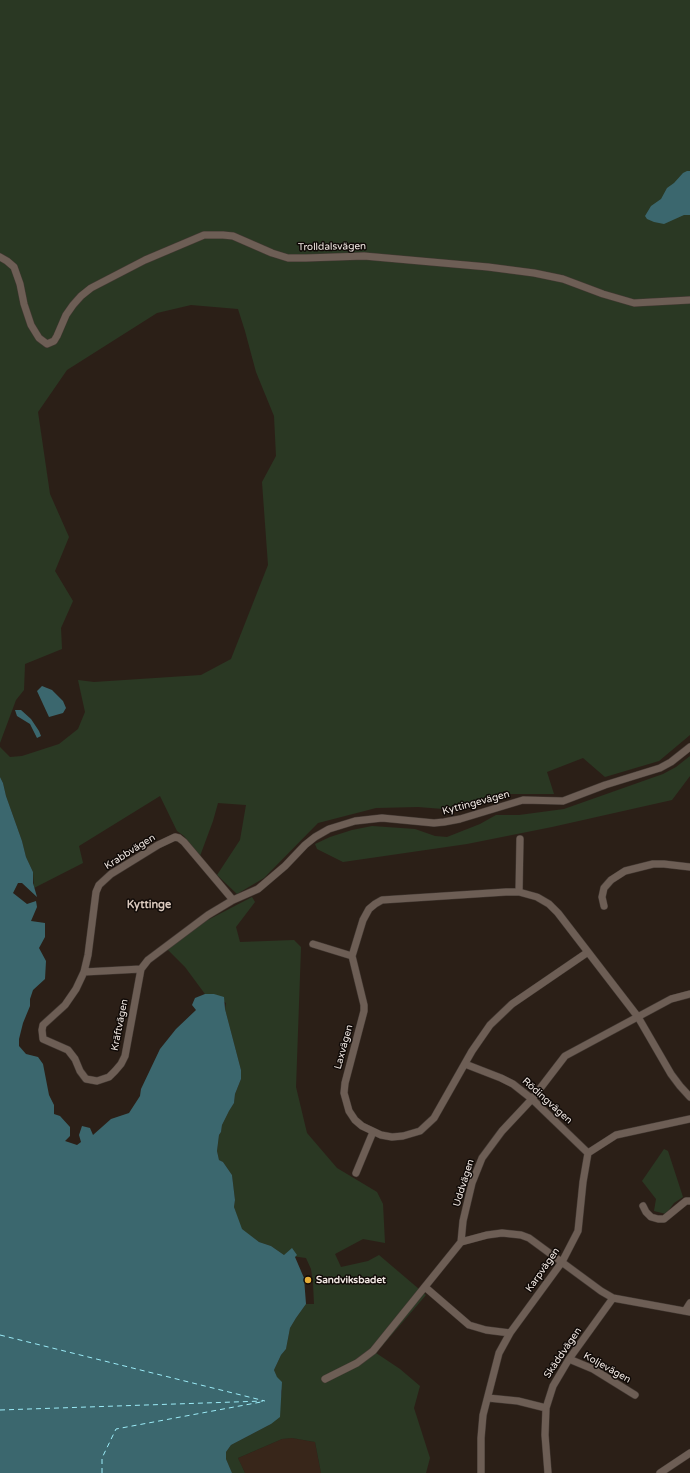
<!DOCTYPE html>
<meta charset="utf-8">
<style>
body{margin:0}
canvas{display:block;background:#2b1f17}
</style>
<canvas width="690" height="1473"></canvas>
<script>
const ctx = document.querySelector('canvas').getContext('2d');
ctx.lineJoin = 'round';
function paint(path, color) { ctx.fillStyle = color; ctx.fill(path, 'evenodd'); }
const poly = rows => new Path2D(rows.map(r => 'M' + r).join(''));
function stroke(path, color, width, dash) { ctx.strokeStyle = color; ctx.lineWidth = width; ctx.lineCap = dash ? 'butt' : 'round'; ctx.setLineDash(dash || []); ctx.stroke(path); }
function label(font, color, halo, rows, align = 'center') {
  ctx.font = font + ' "Varela Round",sans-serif'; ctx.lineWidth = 3; ctx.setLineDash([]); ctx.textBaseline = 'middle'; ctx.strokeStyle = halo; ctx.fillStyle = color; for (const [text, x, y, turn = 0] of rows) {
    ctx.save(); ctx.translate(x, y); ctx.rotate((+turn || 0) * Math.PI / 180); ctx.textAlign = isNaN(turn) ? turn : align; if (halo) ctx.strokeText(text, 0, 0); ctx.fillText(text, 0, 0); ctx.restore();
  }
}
const built = poly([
 [292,1438,315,1442,321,1473,245,1473,238,1458,282,1439]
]);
const green = poly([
 [0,0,690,0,690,735,659,761,605,777,583,758,547,772,554,794,509,794,456,810,418,807,376,808,318,823,264,878,237,894,217,875,240,840,246,805,218,803,213,821,200,856,184,836,177,831,160,796,79,846,83,863,34,888,33,872,26,857,22,841,6,796,3,783,0,777,0,747,10,757,22,756,59,744,78,729,85,712,78,680,94,682,201,675,231,659,268,565,262,482,276,456,274,416,256,372,245,331,238,309,191,305,157,313,67,370,38,412,50,494,69,537,55,571,73,601,61,628,62,649,25,664,24,690,16,700,0,743],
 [690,756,690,776,672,800,552,827,467,844,343,862,317,849,315,844,330,837,352,830,372,826,415,829,435,836,447,837,480,824,496,815,519,815,564,809,663,774,676,767],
 [252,897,255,902,236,927,240,942,294,940,301,947,296,1087,307,1133,337,1168,377,1192,383,1204,385,1243,363,1239,335,1254,341,1267,368,1261,379,1255,426,1295,376,1353,400,1369,420,1386,414,1408,430,1458,426,1473,321,1473,315,1442,292,1438,282,1439,238,1458,245,1473,232,1473,226,1459,226,1452,231,1445,271,1424,280,1408,280,1401,282,1391,274,1370,281,1355,286,1349,290,1328,296,1318,306,1304,314,1304,313,1283,311,1269,306,1258,284,1255,271,1246,259,1242,241,1229,234,1207,235,1200,232,1175,223,1162,219,1160,217,1151,219,1135,221,1132,222,1125,229,1111,234,1103,235,1094,241,1079,241,1070,225,1009,226,1003,214,994,205,994,185,967,167,949,206,921],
 [664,1149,668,1151,683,1197,674,1203,666,1214,654,1211,656,1199,642,1181]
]);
const water = poly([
 [687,171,690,171,690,215,684,215,664,224,654,222,647,219,645,216,651,206,661,199,667,188,674,183,683,173],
 [42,686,52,690,63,701,66,708,63,713,49,717,37,691],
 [15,710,21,710,31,719,39,731,41,736,37,738,30,724,17,716],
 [0,777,3,783,6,796,22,841,26,857,33,872,33,883,37,897,22,883,18,883,13,893,27,904,36,901,37,907,31,921,45,923,45,937,39,948,46,961,45,979,33,990,30,999,30,1006,23,1023,19,1039,19,1046,26,1054,38,1057,43,1064,49,1095,54,1105,54,1114,60,1116,70,1127,70,1136,65,1141,77,1145,81,1142,79,1135,82,1126,90,1128,93,1135,111,1119,129,1113,140,1096,141,1089,160,1049,176,1029,196,1010,192,1005,195,998,205,994,214,994,224,997,225,1009,241,1070,241,1079,235,1094,234,1103,229,1111,222,1125,221,1132,219,1135,217,1151,219,1160,223,1162,232,1175,235,1200,234,1207,242,1229,259,1242,271,1246,284,1255,292,1248,297,1255,295,1257,304,1278,306,1304,296,1318,290,1328,286,1349,281,1355,274,1370,277,1377,282,1382,280,1417,271,1424,231,1445,226,1452,226,1459,232,1473,0,1473]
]);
const ferry = poly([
 [0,1335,265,1401],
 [0,1410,263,1401],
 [102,1473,102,1458,116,1429,261,1402]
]);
const street = poly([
 [0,257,7,261,14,267,20,284,24,304,31,325,39,338,47,344,54,341,57,336,66,315,73,305,81,296,91,288,145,260,204,235,223,235,233,236,272,253,288,258,306,258,364,256,488,267,534,273,563,279,603,294,634,303,690,300],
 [519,892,520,839],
 [233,900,184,842,179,838,175,837,158,845,111,874,99,885,96,892,88,955,84,972,76,989,65,1005,43,1025,42,1030,43,1039,68,1050,75,1059,80,1071,86,1079,97,1081,109,1077,115,1071,121,1064,125,1056,141,969,148,960,208,915,233,900,258,889,285,866,305,845,315,837,329,829,355,821,382,818,434,823,444,822,460,819,523,800,563,801,605,785,660,768,671,762,690,747],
 [604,906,602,897,604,888,611,880,625,871,653,864,664,864,690,867],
 [313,944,352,956],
 [588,952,512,1004,490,1025,472,1051,434,1118,420,1131,403,1136,392,1137,381,1135,362,1126,355,1120,349,1111,344,1093,345,1083,364,1011,364,1005,352,956,363,920,369,909,375,904,382,900,506,892,519,892,537,897,549,904,558,913,638,1017,671,1074,680,1086,690,1097],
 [84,972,141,969],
 [465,1064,501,1078,513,1084,532,1099,588,1153],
 [356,1173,373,1132],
 [643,1206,646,1212,651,1217,658,1219,664,1219,686,1201,690,1201],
 [461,1242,487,1235,502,1233,521,1235,529,1238,601,1291,613,1298,690,1312],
 [425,1287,469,1325,486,1330,510,1333],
 [685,1311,690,1303],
 [569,1359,593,1369,635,1395],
 [325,1379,357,1363,373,1351,461,1242,463,1221,472,1183,482,1158,502,1131,532,1099,565,1056,671,999,690,994],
 [488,1398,518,1401,546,1408],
 [481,1473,481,1438,483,1415,499,1353,510,1333,562,1262,578,1231,583,1182,588,1153,616,1135,690,1119],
 [548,1473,545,1435,546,1408,553,1386,569,1359,613,1298],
 [660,1473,690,1453]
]);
const markers = [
 [308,1280,4,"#e6ac36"]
];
const streetNames = [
 ["Trolldalsvägen",332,247,-1],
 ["Kyttingevägen",476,803,-15],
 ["Krabbvägen",130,852,-32],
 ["Kräftvägen",120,1025,-79],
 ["Laxvägen",344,1047,-75],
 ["Rödingvägen",547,1101,42],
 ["Uddvägen",464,1183,-73],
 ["Karpvägen",543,1270,-55],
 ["Skäddvägen",563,1353,-56],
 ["Koljevägen",607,1368,29]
];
const poiNames = [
 ["Sandviksbadet",316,1280]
];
const neighbourhoodNames = [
 ["Kyttinge",149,905]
];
paint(built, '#38261a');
paint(green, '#2a3823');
paint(water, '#3b676e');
stroke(ferry, '#9bebf7', 1, [5, 4]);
stroke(street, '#443a34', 8);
stroke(street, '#6d5e55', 7);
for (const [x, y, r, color] of markers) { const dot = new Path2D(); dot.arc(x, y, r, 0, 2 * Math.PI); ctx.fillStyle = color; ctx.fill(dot); stroke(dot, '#100a07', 1.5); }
label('10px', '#f1e8e3', '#100a07', streetNames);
label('bold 10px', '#f1e8e3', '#100a07', poiNames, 'left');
label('bold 11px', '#dac9be', '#100a07', neighbourhoodNames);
</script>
